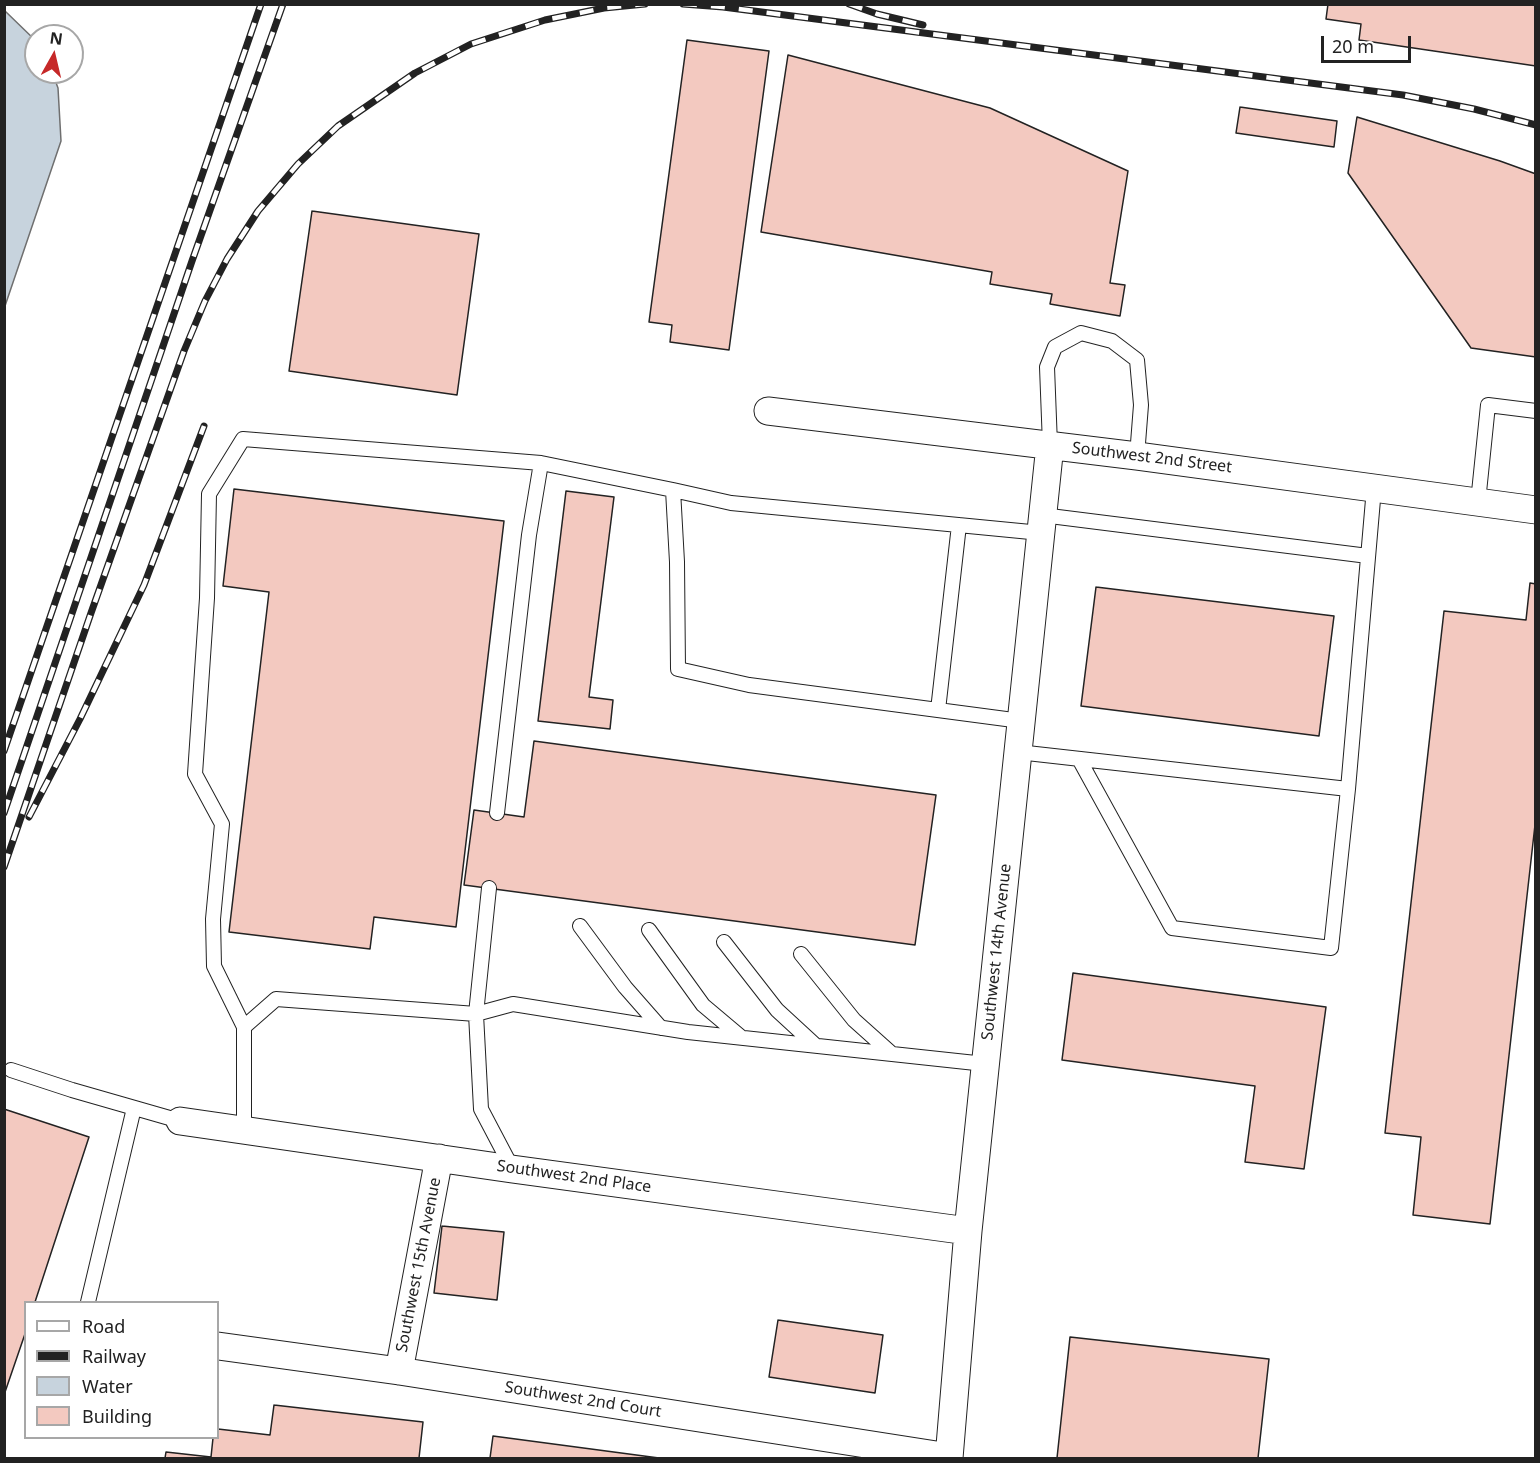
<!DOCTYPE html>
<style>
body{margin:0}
#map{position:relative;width:1540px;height:1463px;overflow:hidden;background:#fff;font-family:"Noto Sans",sans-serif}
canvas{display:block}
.frame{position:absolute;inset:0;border:6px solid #222;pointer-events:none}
.legend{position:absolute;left:24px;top:1301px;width:195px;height:138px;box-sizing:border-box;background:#fff;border:2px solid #a7a7a7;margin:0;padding:8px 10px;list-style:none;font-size:18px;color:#222}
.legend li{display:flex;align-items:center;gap:12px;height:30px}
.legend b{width:30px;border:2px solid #a7a7a7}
.north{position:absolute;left:24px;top:24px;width:60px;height:60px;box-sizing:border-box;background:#fff;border:2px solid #a7a7a7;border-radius:50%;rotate:8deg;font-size:16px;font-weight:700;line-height:24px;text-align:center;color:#222}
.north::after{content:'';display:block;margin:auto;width:21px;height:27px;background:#c62828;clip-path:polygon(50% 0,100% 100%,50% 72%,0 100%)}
.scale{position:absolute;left:1321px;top:36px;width:90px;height:27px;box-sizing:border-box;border:3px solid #222;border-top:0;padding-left:8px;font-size:18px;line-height:21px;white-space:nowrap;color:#222;-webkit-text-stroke:4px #fff;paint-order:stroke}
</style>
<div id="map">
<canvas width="1540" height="1463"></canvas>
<div class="frame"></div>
<ul class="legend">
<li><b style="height:8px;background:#fff"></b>Road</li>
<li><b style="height:8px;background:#222"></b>Railway</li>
<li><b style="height:16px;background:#c7d3dd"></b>Water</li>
<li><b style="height:16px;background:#f3c9c0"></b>Building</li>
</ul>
<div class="north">N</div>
<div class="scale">20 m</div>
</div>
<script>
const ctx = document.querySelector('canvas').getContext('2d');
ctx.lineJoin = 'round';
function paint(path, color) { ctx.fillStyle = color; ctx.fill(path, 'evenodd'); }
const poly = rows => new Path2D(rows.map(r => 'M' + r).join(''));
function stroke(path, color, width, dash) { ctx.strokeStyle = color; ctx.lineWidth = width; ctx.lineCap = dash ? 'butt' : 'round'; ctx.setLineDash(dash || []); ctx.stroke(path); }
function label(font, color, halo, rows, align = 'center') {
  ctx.font = font + ' "Noto Sans",sans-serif'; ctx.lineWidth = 4.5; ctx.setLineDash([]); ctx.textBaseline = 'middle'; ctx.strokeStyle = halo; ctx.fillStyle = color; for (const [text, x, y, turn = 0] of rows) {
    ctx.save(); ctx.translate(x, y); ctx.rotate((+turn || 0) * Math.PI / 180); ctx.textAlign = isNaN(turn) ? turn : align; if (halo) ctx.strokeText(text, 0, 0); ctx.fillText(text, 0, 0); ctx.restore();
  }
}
const water = poly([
 [5,11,36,41,36,72,52,72,58,88,61,141,5,306,5,11]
]);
const building = poly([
 [1328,4,1536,4,1536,66,1359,40,1361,24,1326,19,1328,4],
 [687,40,769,51,729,350,670,342,672,325,649,322,687,40],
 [788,55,990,108,1128,171,1110,283,1125,285,1120,316,1050,304,1052,294,990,284,992,272,761,232,788,55],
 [1240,107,1337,121,1334,147,1236,133,1240,107],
 [1357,117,1500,161,1536,174,1536,357,1471,348,1348,173,1357,117],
 [312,211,479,234,457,395,289,371,312,211],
 [234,489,504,521,456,927,374,917,370,949,229,932,269,592,223,586,234,489],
 [566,491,614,497,589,697,613,700,610,729,538,721,566,491],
 [1530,583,1536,584,1536,816,1490,1224,1413,1215,1421,1137,1385,1133,1444,611,1526,620,1530,583],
 [1096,587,1334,616,1319,736,1081,706,1096,587],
 [534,741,936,795,915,945,464,885,474,810,524,817,534,741],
 [1073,973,1326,1007,1304,1169,1245,1162,1255,1086,1062,1060,1073,973],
 [4,1109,89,1137,35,1302,26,1302,26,1331,4,1395,4,1109],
 [442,1226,504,1232,497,1300,434,1293,442,1226],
 [778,1320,883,1335,875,1393,769,1377,778,1320],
 [1070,1337,1269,1359,1258,1458,1057,1458,1070,1337],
 [274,1405,423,1422,419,1458,165,1458,166,1452,211,1457,213,1438,218,1438,218,1429,270,1435,274,1405],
 [493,1436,659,1458,490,1458,493,1436]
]);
const lane = poly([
 [1050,445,1047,367,1055,347,1081,333,1112,341,1137,360,1141,405,1137,456],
 [541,463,673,490,677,562,678,669,749,685,1021,721],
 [673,490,731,503,1041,533],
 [1478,502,1488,405,1536,411],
 [1042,515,1368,556],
 [938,710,959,525],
 [1018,752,1348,789,1374,488],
 [1079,759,1172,928,1331,948,1348,789],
 [489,888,476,1014,481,1109,512,1168],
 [580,926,625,987,661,1028],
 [649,930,703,1005,741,1037],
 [724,942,777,1010,815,1045],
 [801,954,854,1020,892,1054],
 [244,1027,214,966,213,919,222,824,195,774,207,598,209,494,243,439,541,463,529,535,497,813],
 [11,1070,72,1090,180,1121],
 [244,1130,244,1027,276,999,476,1014,513,1004,688,1032,985,1064],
 [88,1302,134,1108]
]);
const street = poly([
 [768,411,1137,456,1536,510],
 [180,1121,512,1169,968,1231],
 [218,1346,399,1371,949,1457],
 [399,1371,439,1158],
 [949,1458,968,1231,1050,445]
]);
const rail = poly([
 [683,4,723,7,1403,95,1474,109,1536,125],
 [849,4,877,14,923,25],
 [4,751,261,4],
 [4,813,192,261,283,4],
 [29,817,80,719,144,585,204,426],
 [4,867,91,613,184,351,205,301,227,259,258,211,298,164,338,126,415,73,471,44,545,20,604,8,645,4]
]);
const streetNames = [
 ["Southwest 2nd Street",1152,458,7],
 ["Southwest 14th Avenue",997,952,-84],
 ["Southwest 2nd Place",574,1177,8],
 ["Southwest 15th Avenue",419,1265,-79],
 ["Southwest 2nd Court",583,1400,9]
];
paint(water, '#c7d3dd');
stroke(water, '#6f6f6f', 1.5);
paint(building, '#f3c9c0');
stroke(building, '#222', 1.5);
stroke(lane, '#222', 16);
stroke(street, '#222', 29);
stroke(lane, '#fff', 14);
stroke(street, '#fff', 27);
stroke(rail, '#222', 7);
stroke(rail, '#fff', 4.5, [14]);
label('16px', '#222', '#fff', streetNames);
</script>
